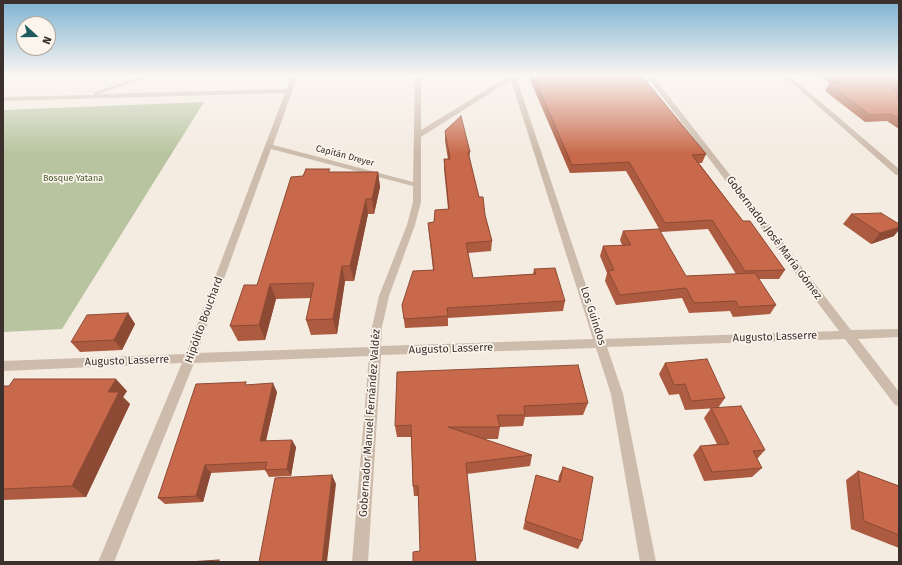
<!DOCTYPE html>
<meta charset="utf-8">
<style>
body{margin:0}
#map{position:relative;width:902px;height:565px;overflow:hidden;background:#f4ebe1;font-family:"Fira Sans",sans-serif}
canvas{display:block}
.frame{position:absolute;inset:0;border:4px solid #3b302b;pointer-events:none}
.north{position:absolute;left:16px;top:16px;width:40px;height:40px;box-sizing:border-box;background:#fbf5ee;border:1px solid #aea6a0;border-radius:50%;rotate:111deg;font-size:11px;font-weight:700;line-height:16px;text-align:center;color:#3b302b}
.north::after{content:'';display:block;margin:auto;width:14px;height:18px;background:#1f5a5e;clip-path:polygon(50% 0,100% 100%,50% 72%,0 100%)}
</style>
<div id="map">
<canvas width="902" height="565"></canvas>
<div class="frame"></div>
<div class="north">N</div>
</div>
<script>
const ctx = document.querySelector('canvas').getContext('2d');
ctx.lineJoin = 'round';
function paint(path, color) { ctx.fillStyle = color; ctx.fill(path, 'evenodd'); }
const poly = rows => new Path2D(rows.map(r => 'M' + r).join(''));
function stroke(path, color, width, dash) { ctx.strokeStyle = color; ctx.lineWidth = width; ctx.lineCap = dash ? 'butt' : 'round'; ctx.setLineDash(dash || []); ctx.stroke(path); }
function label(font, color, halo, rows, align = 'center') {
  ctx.font = font + ' "Fira Sans",sans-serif'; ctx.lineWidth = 3.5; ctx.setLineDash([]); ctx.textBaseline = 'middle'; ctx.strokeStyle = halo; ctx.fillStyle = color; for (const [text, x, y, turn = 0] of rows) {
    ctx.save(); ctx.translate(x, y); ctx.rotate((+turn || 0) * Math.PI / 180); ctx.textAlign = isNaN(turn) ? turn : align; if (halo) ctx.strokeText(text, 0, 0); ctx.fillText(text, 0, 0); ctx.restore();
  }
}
const green = poly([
 [204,102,62,329,3,332,3,110]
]);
const minor = poly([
 [146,75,154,75,98,94,287,89,292,75,298,75,273,145,413,182,415,75,421,75,421,130,511,75,519,75,516,77,604,339,839,331,646,75,652,75,851,330,899,329,899,337,858,339,899,392,899,406,895,405,845,339,607,347,623,394,656,562,640,562,611,394,596,348,381,355,368,562,352,562,369,356,194,363,114,562,98,562,182,363,3,371,3,361,186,354,285,93,3,101,3,97,94,95,94,92,146,75],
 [511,80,593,339,381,346,382,327,389,296,415,225,421,202,421,137,511,80],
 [271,149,413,186,413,202,407,225,379,296,372,327,370,347,197,353,271,149],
 [783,75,789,75,899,169,899,175,896,175,783,75]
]);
const wall = poly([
 [528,75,641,75,706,154,702,163,699,163,743,221,785,270,779,279,759,279,776,305,770,314,733,317,730,311,689,313,682,298,616,305,605,281,607,273,600,256,603,246,622,245,620,240,623,231,686,276,736,274,708,229,661,232,626,171,570,173],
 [818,75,899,75,899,129,887,121,865,122,825,91,829,84,831,84],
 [445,131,470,152,469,159,479,197,485,215,492,241,491,251,468,253,473,278,533,274,534,269,565,301,563,311,448,318,448,326,405,328,402,305,433,270,429,233,428,223,434,222,448,209,444,169,444,159,448,159,445,141],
 [330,172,378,172,380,187,374,214,368,214,354,281,345,281,337,334,311,335,306,320,311,298,276,299,265,340,238,341,230,326,257,285,303,176],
 [851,214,894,236,871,244,843,224],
 [128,313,135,324,122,350,80,352,71,342],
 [665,363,725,398,718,408,685,410,679,394,669,395,659,374],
 [578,365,588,403,583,415,525,417,523,426,500,427,498,439,483,439,532,455,530,466,467,474,420,551,419,496,414,496,413,486,411,437,397,437,395,426],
 [247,385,277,392,266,441,296,447,291,476,269,477,265,470,211,473,203,502,165,504,158,498],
 [3,386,127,391,123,397,130,404,86,497,3,500],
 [711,408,765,450,757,459,762,468,752,477,704,481,693,455,700,446,717,444,704,418],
 [563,467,582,541,578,549,523,529,536,475,558,482,559,476],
 [858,471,899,486,899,548,851,529,846,480]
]);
const shadedWall = poly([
 [378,172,380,187,374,214,372,199],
 [366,199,368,214,354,281,350,266],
 [899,227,899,230,894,236,871,244,880,233],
 [342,266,345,281,337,334,333,319],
 [270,284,276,299,265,340,259,325],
 [128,313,135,324,122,350,114,340],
 [116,379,127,391,123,397,130,404,86,497,72,486,108,392],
 [273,383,277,392,264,449,260,441],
 [292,440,296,447,291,476,287,469],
 [205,465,211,473,203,502,196,496],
 [332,475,336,484,327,562,322,562]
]);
const building = poly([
 [533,75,641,75,706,154,692,155,743,221,750,221,785,270,745,271,712,220,665,223,629,162,572,165,533,75],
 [829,75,899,75,899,85,896,85,899,87,899,89,893,89,899,94,899,96,896,96,899,98,899,119,892,114,870,115,829,84,842,84,829,75],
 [461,116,470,152,468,152,479,197,483,197,485,215,492,241,466,243,473,278,536,274,534,269,555,268,565,301,447,308,448,316,404,319,402,305,413,271,434,270,428,223,434,222,435,210,449,209,444,159,450,159,445,131,461,116],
 [306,169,330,169,328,172,378,172,372,199,366,199,350,266,342,266,333,319,306,320,314,283,270,284,259,325,230,326,244,285,257,285,291,177,303,176,306,169],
 [881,213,899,224,899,227,880,233,851,214,881,213],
 [659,229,686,276,755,273,776,305,739,307,736,301,694,303,686,288,620,295,608,271,614,270,603,246,631,245,623,231,659,229],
 [128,313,114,340,71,342,87,315,128,313],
 [707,359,725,398,691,401,685,384,674,385,665,363,707,359],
 [578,365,588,403,524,406,525,415,497,415,500,427,448,427,532,455,466,463,476,562,413,562,413,552,420,551,418,486,413,486,411,425,395,426,397,372,578,365],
 [14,379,116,379,108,392,119,392,72,486,3,489,3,386,9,386,14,379],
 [246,382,245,385,273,383,260,441,292,440,287,469,265,470,267,462,205,465,196,496,158,498,196,384,246,382],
 [741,406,765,450,753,451,762,468,712,472,700,446,729,444,711,408,741,406],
 [563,467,593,477,582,541,525,521,536,475,560,482,563,467],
 [858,471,899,486,899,535,864,521,858,471],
 [332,475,322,562,259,562,275,478,332,475],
 [219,560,219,562,188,562,219,560]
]);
const farStreetnames = [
 ["Capitán Dreyer",345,156,15]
];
const farParknames = [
 ["Bosque Yatana",73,178]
];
const streetNames = [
 ["Gobernador José María Gómez",774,238,53],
 ["Los Guindos",593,316,72],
 ["Hipólito Bouchard",204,320,-70],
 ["Augusto Lasserre",775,337,-2],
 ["Augusto Lasserre",451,349,-2],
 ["Augusto Lasserre",127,361,-2],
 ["Gobernador Manuel Fernández Valdéz",370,423,-86]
];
paint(green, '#b8c4a0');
paint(minor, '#cdbbac');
paint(wall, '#ac5a40');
paint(shadedWall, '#8c4a34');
paint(building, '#c8694b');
stroke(building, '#8c4a34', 1);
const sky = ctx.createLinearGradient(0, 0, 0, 154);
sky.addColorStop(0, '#7eb2d2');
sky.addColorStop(0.49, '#faf6f2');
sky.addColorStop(1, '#faf6f200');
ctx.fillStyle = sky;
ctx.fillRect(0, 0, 902, 154);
label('9px', '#3b302b', '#fbf5ee', farStreetnames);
label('9px', '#4a5a2e', '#fbf5ee', farParknames);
label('11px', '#3b302b', '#fbf5ee', streetNames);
</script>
